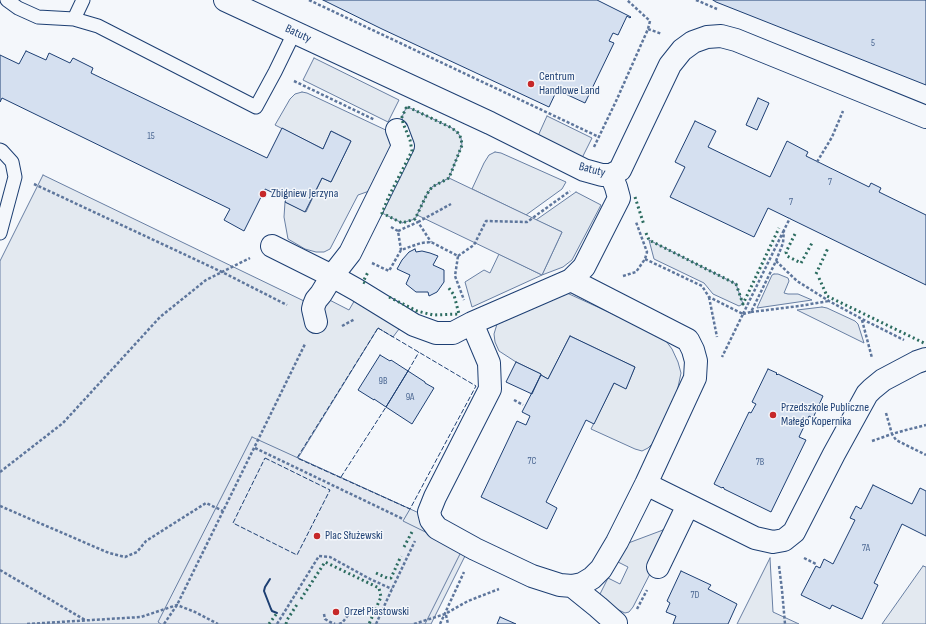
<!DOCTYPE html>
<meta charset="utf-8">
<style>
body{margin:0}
canvas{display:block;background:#f4f7fb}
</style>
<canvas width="926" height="624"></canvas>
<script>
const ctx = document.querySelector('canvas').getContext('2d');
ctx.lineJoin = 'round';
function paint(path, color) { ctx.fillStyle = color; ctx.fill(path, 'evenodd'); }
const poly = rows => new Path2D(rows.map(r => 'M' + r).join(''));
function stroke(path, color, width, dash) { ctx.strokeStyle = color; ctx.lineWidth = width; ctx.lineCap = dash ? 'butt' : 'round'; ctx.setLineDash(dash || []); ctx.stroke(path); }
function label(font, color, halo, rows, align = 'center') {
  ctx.font = font + ' "Sofia Sans Condensed",sans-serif'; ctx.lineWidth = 3; ctx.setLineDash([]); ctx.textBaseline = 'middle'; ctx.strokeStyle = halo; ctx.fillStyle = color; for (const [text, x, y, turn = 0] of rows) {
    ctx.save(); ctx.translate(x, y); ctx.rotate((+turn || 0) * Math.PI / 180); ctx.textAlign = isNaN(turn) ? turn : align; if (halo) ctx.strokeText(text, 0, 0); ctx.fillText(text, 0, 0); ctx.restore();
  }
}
const green = poly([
 [314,58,399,100,388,122,303,80,314,58],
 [302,92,307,93,390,132,394,142,375,189,358,195,330,249,324,252,316,252,305,249,288,239,284,217,285,202,306,212,322,178,331,182,351,141,331,131,323,149,275,125,290,99,295,94,302,92],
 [408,107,452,128,458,133,461,138,462,145,449,178,432,187,415,219,402,223,382,213,403,123,402,117,406,108,408,107],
 [547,116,592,138,582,158,538,136,547,116],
 [495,152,501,153,566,182,562,189,526,215,472,189,484,163,489,155,495,152],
 [43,175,304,301,310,290,349,310,356,298,402,325,393,337,378,328,298,458,474,538,431,624,0,624,0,261,43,175],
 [576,192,601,205,572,260,563,267,542,275,472,307,465,282,484,270,490,273,499,254,542,275,562,232,536,220,576,192],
 [649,240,736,284,743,304,739,306,713,294,704,283,654,259,649,240],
 [774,274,778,274,788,278,789,281,784,293,788,294,798,294,812,300,757,308,772,275,774,274],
 [567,293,663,337,672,349,678,362,681,373,677,392,653,443,648,448,642,451,635,449,591,429,614,383,626,388,635,367,570,336,548,379,541,375,541,374,516,362,499,351,495,342,494,334,497,324,567,293],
 [822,307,827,308,855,321,858,324,864,343,797,310,822,307],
 [663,530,665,531,653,568,633,607,629,612,625,613,610,606,602,599,600,594,608,578,620,584,628,567,618,562,620,552,623,545,663,530],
 [770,558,773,612,799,624,737,624,770,558],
 [923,566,926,567,926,624,882,624,923,566]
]);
const parking = poly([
 [449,178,562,232,542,275,417,215,427,194,432,187,449,178],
 [252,437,410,509,403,521,462,550,425,624,161,624,158,622,252,437]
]);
const building = poly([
 [323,0,597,0,631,17,630,18,627,16,618,35,613,33,609,41,614,43,585,103,557,90,549,107,382,29,323,0],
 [713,0,926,0,926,85,716,2,713,0],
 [26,51,46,60,49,53,70,63,73,58,93,68,91,73,267,158,282,128,323,149,331,131,351,141,331,182,322,178,305,212,285,202,286,199,265,189,244,231,224,220,230,209,2,98,0,102,0,55,19,64,26,51],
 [758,98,769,103,757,130,746,125,758,98],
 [695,121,716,131,708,147,770,177,787,141,808,152,806,156,869,187,871,183,881,188,879,192,926,215,926,285,768,208,754,237,670,197,685,167,675,162,695,121],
 [415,249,416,252,422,251,430,253,438,256,433,265,444,270,444,282,437,292,429,296,428,292,416,292,406,284,410,275,397,269,402,260,409,252,415,249],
 [570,336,635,367,626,389,614,383,594,424,586,420,546,502,557,508,547,529,481,497,517,421,526,425,530,416,522,412,541,375,548,379,570,336],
 [380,355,390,361,391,360,408,371,386,407,374,399,374,400,358,390,380,355],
 [516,362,541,374,532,394,506,382,516,362],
 [768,369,777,373,776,374,777,375,778,374,823,396,813,418,809,416,799,437,806,440,771,512,724,489,724,488,723,487,722,488,714,484,749,412,751,413,756,404,752,402,768,369],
 [408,371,425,382,425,383,434,388,412,424,386,407,408,371],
 [873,485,912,504,920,488,926,491,926,536,902,524,874,583,878,585,862,619,832,605,830,609,801,595,816,566,820,568,824,559,833,564,855,520,850,518,856,506,861,509,873,485],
 [681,571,711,585,708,589,737,604,728,624,673,624,676,616,666,612,670,603,667,601,681,571],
 [500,617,516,624,497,624,500,617]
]);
const path = poly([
 [309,0,599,137],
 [696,0,717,9],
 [648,29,662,34],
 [294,81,375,120],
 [594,147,617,99,648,29,650,21,627,0],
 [817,162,832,137,843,111],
 [34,184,222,272,287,305],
 [418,222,451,204],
 [391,227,398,231,401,250],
 [398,231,418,222,431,242],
 [458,256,474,245,486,221,527,222,570,191],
 [645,259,702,286,709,297,743,314,722,357],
 [776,261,783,243,784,230,790,218],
 [372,263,389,271,401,250,421,243,431,242,458,256,455,276,464,300],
 [623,276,636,272,645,259,647,252,636,222],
 [709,297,717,337],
 [751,312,799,306,829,301],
 [743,314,751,312,776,261,797,281,829,301,862,319,904,340],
 [743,314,784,230],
 [862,320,872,358],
 [342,326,355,319],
 [514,400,523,405],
 [886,413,892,434,906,430,926,425],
 [872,441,892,434,896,440,926,455],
 [255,448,403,519],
 [0,472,63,423,160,317,206,280,250,258],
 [0,506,109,553,125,557,137,552,146,541,206,503,223,511],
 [804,558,816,564],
 [779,566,782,590,785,624],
 [0,570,85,620],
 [637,609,647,590],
 [324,614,325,619,330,622,335,624],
 [446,615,448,624],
 [27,624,141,617,177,605,195,612,218,624],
 [164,624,177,605,305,344],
 [277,624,319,556,330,557,370,579,392,589],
 [339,624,342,623,349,614],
 [376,624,392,589,415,541],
 [414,624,445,614,468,601,499,589],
 [440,624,464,572]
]);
const service = poly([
 [7,0,18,8,38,17,74,19,98,26,256,107,275,72,294,33],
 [74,19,83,0],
 [0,150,2,151,12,162,15,177,0,233]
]);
const minor = poly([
 [225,0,490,123,584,170,602,175,611,175,620,170,670,65,682,50,693,42,707,37,721,36,736,40,926,117],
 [272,246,332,276,357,290,414,325,436,333,453,333,472,323,571,280,584,267,619,198,616,187,611,175],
 [316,322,313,309,314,305,316,300,321,294,332,276,350,253,403,146,397,130],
 [472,323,489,363,490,389,435,497,429,512,431,520,437,528,475,549,532,576,560,585,572,586,582,584,592,578,601,569,617,542,646,484,695,378,696,361,693,350,688,340,571,280],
 [646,484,755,538,773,542,784,540,794,532,834,454,867,394,872,389,883,380,917,362,926,359],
 [658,567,688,505],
 [572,586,598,607,616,623,616,624]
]);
const hedge = poly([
 [408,107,452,128,458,133,461,138,462,145,449,178,432,187,427,194,415,219,402,223,382,213,389,196,412,151,410,140,403,123,402,117,406,108,408,107],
 [635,197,644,225],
 [646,233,649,240,736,284,743,304,779,228],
 [795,234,786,252,787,256,801,263,812,243],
 [816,274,828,248],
 [819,278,827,296,926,344],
 [365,283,363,282,368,272],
 [389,297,417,311,433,315,459,314,454,295,448,287],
 [404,547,413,530],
 [376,573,387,578,391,578,401,556],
 [301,599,325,562,379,588,381,597,369,624],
 [269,624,277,613],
 [286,624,287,620,298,603]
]);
const fence = poly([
 [378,328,476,386,410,509,297,458,378,328],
 [408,371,419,352],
 [265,458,330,490,297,555,233,523,265,458],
 [341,477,386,407]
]);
const wall = poly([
 [270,579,265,587,264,591,271,609,272,611,277,613]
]);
const markers = [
 [531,84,4,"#c62828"],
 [263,194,4,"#c62828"],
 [773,415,4,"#c62828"],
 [317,536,4,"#c62828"],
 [336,612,4,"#c62828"]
];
const numberNames = [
 ["5",873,43],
 ["15",151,136],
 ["7",830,182],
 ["7",791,202],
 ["9B",383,381],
 ["9A",410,397],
 ["7C",532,461],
 ["7B",760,462],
 ["7A",866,548],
 ["7D",695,595]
];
const streetNames = [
 ["Batuty",298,34,25],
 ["Batuty",592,170,15]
];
const poiNames = [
 ["Centrum",539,77],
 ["Handlowe Land",539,91],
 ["Zbigniew Jerzyna",271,194],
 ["Przedszkole Publiczne",781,408],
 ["Małego Kopernika",781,422],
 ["Plac Służewski",325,536],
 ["Orzeł Piastowski",344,612]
];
paint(green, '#e3e9f0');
stroke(green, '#687fa3', 1);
paint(parking, '#e3e8f0');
stroke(parking, '#687fa3', 1);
paint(building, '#d5e0f0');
stroke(building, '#1d3f73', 1);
stroke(service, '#1d3f73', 15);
stroke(minor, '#1d3f73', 24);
stroke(path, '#5e769c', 2.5, [3, 2]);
stroke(service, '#f4f7fb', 13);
stroke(minor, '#f4f7fb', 22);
stroke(hedge, '#2c6c60', 3, [2, 3]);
stroke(fence, '#1d3f73', 1, [5, 2]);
stroke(wall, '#1d3f73', 2);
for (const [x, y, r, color] of markers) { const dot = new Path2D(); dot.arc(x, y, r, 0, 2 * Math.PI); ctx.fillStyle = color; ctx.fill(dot); stroke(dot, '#f4f7fb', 1.5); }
label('10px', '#4b6792', null, numberNames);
label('12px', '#1d3f73', '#f4f7fb', streetNames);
label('12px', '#1d3f73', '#f4f7fb', poiNames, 'left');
</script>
